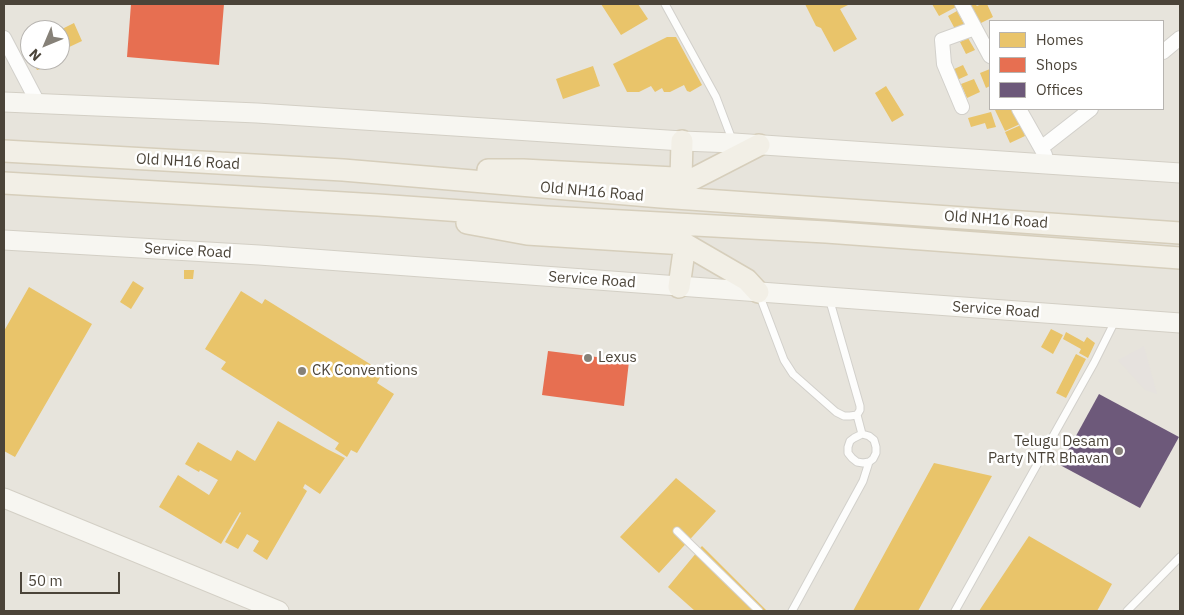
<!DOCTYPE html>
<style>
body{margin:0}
#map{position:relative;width:1184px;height:615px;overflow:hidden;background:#f4f2ee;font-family:"IBM Plex Sans",sans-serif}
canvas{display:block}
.frame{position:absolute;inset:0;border:5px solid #4b4439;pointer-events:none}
.legend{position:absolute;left:989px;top:20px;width:175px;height:90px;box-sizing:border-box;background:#fff;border:1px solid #b7b4b0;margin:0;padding:6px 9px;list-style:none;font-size:15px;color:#4b4439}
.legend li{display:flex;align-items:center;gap:10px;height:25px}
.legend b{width:25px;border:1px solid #b7b4b0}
.north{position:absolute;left:20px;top:20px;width:50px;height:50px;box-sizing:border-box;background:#fff;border:1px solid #b7b4b0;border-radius:50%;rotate:225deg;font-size:14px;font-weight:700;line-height:20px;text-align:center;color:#4b4439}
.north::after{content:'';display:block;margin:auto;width:18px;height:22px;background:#868178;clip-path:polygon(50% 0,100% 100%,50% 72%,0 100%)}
.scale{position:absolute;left:20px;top:572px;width:100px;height:22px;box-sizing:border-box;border:2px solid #4b4439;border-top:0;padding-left:6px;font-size:15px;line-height:18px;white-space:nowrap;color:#4b4439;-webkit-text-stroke:4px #fff;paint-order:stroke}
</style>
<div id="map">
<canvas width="1184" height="615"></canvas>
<div class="frame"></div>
<ul class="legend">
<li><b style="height:14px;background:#e9c46a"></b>Homes</li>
<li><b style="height:14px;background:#e76f51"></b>Shops</li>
<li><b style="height:14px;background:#6d597a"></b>Offices</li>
</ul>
<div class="north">N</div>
<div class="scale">50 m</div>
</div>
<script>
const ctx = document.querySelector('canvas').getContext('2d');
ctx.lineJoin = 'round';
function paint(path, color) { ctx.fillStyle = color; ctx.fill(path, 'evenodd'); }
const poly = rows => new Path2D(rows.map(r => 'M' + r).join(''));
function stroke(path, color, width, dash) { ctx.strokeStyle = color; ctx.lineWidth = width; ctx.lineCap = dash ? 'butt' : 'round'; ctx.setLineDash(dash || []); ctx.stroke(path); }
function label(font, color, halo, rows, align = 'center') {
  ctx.font = font + ' "IBM Plex Sans",sans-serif'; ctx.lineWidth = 5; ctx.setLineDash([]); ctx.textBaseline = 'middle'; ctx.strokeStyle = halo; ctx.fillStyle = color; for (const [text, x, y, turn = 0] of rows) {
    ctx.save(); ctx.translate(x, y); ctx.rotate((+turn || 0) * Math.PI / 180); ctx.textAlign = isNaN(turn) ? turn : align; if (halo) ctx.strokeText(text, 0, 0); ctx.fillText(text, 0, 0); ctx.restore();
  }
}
const residential = poly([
 [4,4,1180,4,1180,611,4,611],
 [990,21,1163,21,1163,109,990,109],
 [30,30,60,30,60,60,30,60]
]);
const industrial = poly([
 [1144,346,1157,394,1145,390,1118,360]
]);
const homes = poly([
 [601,4,638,4,648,19,621,35],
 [805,4,850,4,840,9,857,39,834,52,821,28,816,26],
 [932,4,954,4,956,7,939,16],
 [975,4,977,6,982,4,987,4,993,17,979,24,970,6],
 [957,11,964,24,955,29,948,16],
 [74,23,82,41,65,49,60,38,60,30],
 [30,35,30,55,22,39],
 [667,37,676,37,702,85,690,92,687,91,684,85,670,92,664,92,662,88,655,92,651,86,639,92,627,92,613,64],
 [968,38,975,50,966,54,960,42],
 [32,60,54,60,56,64,37,70],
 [963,65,968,75,957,80,952,70],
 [593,66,600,86,563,99,556,79],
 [990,69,990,86,986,88,980,73],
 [974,79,980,92,967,98,961,84],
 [886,86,904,115,892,122,875,93],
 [997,109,1012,109,1020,124,1005,131,995,110],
 [991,112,996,127,987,129,985,123,971,127,968,118],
 [1021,125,1025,136,1010,143,1005,132],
 [184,270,194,270,193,279,184,279],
 [133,281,144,288,131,309,120,302],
 [29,287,92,324,15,457,4,451,4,331],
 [241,291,262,304,265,299,383,372,377,383,394,394,357,453,351,450,347,457,335,449,339,443,221,369,226,362,205,349],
 [1051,329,1063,335,1053,354,1041,347],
 [1066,332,1084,342,1087,337,1095,343,1088,358,1079,353,1081,349,1063,339],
 [1076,354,1086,359,1066,398,1056,393],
 [278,421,327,449,345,458,320,494,305,484,303,488,307,491,267,560,253,551,259,541,247,534,238,549,225,542,241,513,240,512,221,544,159,507,178,475,209,495,218,480,200,470,199,472,185,464,198,442,231,461,237,450,255,461],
 [934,463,992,476,918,611,853,611],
 [676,478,716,511,659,573,620,537],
 [1029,536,1112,584,1097,611,979,611],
 [702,546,767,611,695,611,668,587]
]);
const shops = poly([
 [131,4,224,4,219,65,127,57],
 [548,351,629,361,624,406,542,395]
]);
const offices = poly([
 [1099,394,1179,437,1140,508,1060,465]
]);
const lane = poly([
 [665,4,716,97,733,142],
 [759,294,784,360,793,374,836,412,844,416,850,416,857,415,860,410,860,406,829,298],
 [857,415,862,434],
 [862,434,869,436,874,440,876,447,876,453,873,459,869,462,863,463,857,462,852,458,848,453,848,447,850,441,854,438,862,434],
 [677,531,759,611],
 [792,611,863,481,869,462],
 [955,611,1094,363,1115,321],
 [1127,611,1180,557]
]);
const street = poly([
 [962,4,990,56],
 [4,38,38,103],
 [1163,52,1180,38],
 [962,107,944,64,942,40,975,28],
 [1019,109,1045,155],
 [1041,148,1091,109]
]);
const secondary = poly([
 [4,102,257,113,682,141,734,143,1180,173],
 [4,240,259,255,1180,323],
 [4,498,279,611]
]);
const primary = poly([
 [4,151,343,170,661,197,1180,233],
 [488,170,523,170,693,179,759,145],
 [681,179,682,141],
 [4,183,378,205,547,217,826,232,1180,258],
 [467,223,527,234,685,244,747,280,758,292],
 [679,287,685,244]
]);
const markers = [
 [588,358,5,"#868178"],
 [302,371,5,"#868178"],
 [1119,451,5,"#868178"]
];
const streetNames = [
 ["Old NH16 Road",188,162,3],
 ["Old NH16 Road",592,192,5],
 ["Old NH16 Road",996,220,4],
 ["Service Road",188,251,3],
 ["Service Road",592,280,4],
 ["Service Road",996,310,4]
];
const poiNames = [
 ["Lexus",598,358],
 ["CK Conventions",312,371],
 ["Telugu Desam",1109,442,"right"],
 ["Party NTR Bhavan",1109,459,"right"]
];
paint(residential, '#e7e4dc');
paint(industrial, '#e6e2de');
paint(homes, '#e9c46a');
paint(shops, '#e76f51');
paint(offices, '#6d597a');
stroke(lane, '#d2d0cb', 9);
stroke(street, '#d2d0cb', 16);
stroke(secondary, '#d3cfc5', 21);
stroke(primary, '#d6cebb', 24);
stroke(lane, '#fdfdfc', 7);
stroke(street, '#fdfdfc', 14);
stroke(secondary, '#f7f6f1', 19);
stroke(primary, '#f2efe6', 21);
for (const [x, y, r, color] of markers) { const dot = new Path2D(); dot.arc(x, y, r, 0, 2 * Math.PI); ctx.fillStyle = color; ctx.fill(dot); stroke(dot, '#fff', 2); }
label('15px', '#4b4439', '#fff', streetNames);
label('15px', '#4b4439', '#fff', poiNames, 'left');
</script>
